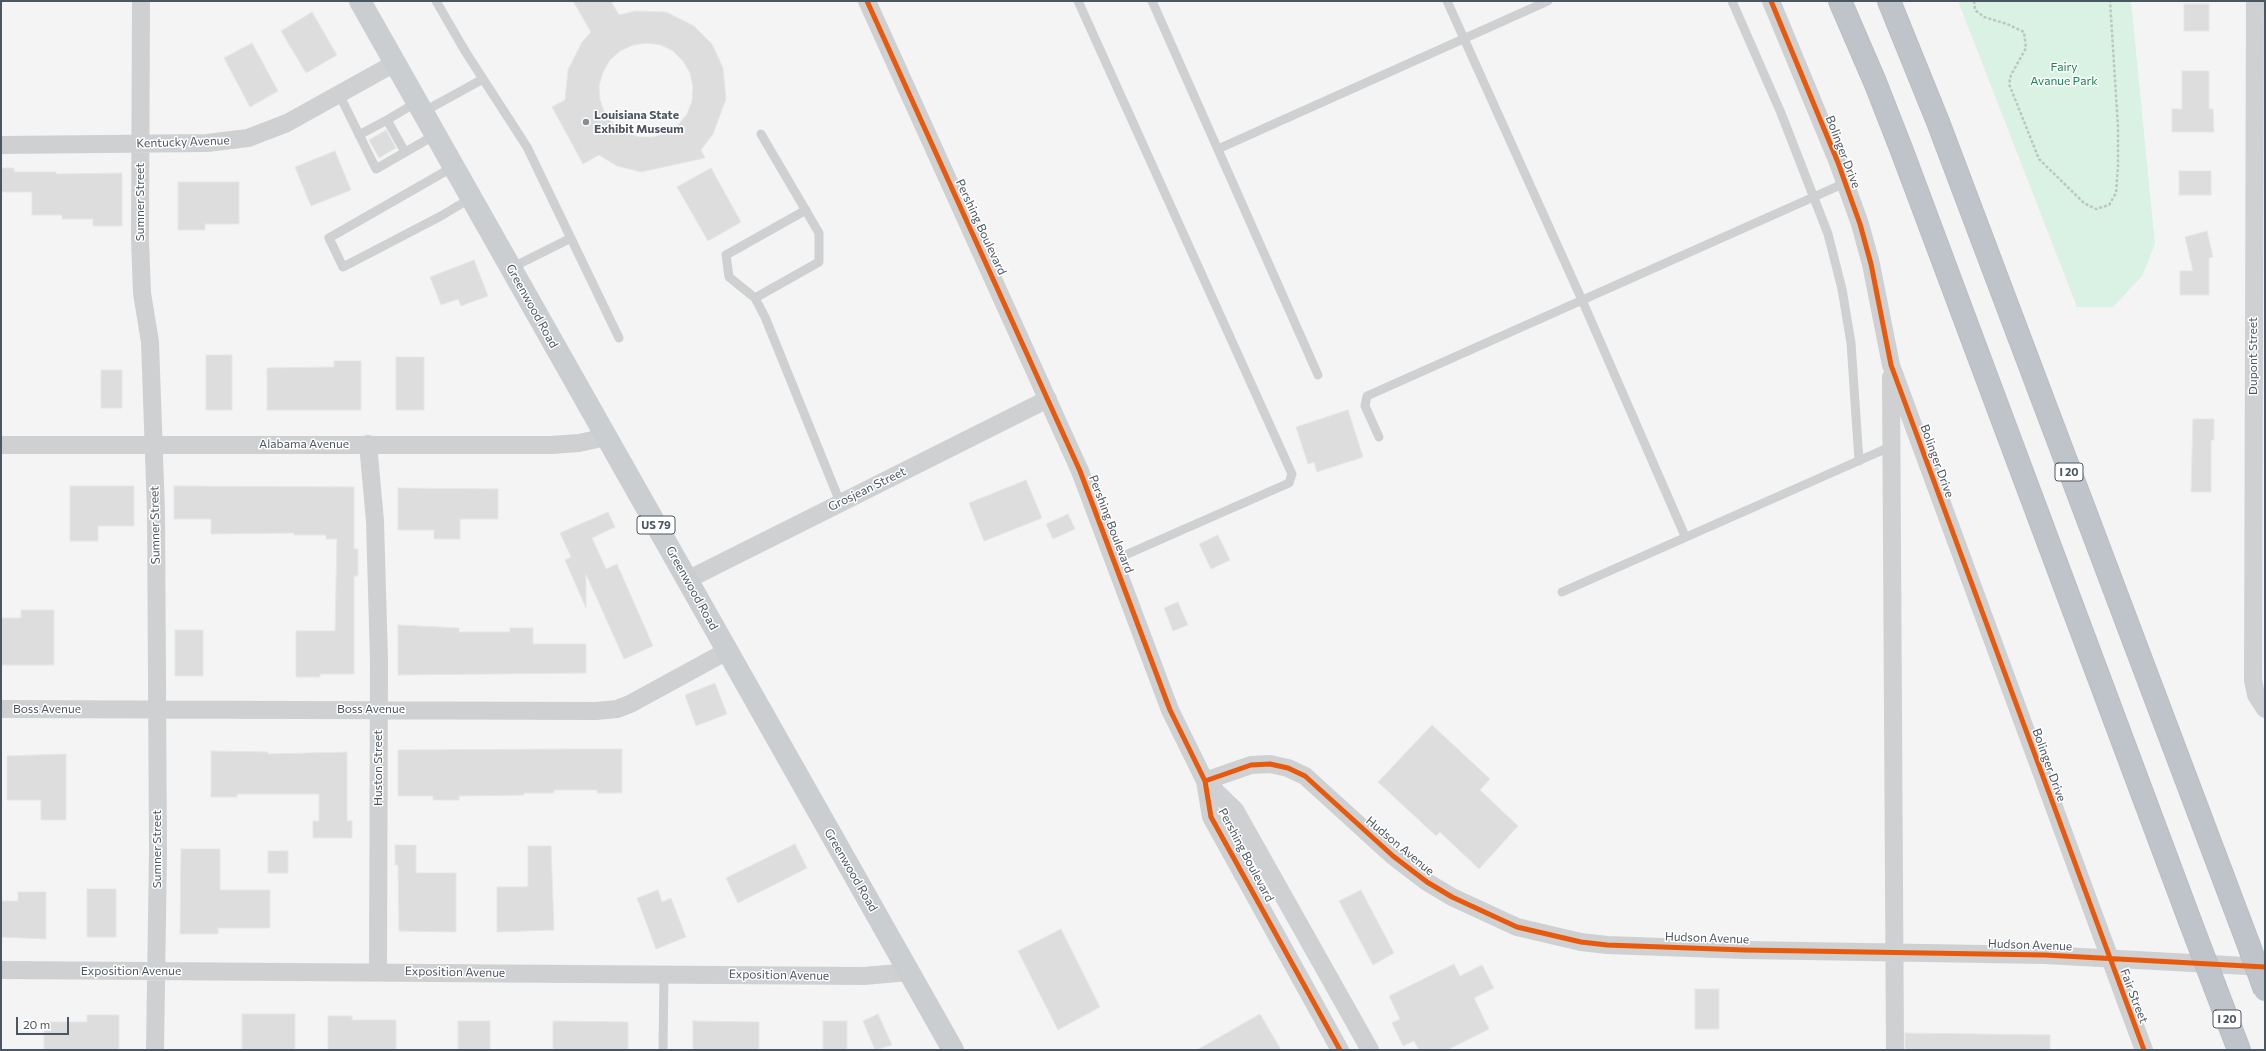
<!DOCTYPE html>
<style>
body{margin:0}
#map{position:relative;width:2266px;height:1051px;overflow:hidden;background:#f4f4f4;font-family:Commissioner,sans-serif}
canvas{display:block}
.frame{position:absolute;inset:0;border:2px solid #4a5661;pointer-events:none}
.scale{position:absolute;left:16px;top:1017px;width:53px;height:18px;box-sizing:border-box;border:2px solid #4a5661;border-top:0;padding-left:5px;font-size:12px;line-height:14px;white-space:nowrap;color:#4a5661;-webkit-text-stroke:3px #fff;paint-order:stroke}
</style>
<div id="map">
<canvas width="2266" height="1051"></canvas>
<div class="frame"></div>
<div class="scale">20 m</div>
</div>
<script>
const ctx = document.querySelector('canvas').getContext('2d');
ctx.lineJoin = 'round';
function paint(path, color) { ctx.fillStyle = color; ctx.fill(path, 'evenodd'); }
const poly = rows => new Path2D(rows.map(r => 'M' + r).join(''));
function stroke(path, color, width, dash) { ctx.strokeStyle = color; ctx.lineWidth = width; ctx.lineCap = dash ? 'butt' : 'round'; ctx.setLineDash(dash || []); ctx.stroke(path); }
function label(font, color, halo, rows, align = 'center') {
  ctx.font = font + ' Commissioner,sans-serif'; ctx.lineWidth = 3; ctx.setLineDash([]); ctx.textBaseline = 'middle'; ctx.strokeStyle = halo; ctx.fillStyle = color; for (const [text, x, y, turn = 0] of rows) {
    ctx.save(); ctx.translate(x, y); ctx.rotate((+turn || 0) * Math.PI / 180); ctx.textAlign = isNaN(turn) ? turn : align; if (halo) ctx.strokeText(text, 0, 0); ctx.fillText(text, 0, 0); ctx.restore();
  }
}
const green = poly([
 [1958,1,2131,1,2155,244,2142,276,2113,307,2077,307]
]);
const building = poly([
 [573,1,611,1,619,15,635,11,666,12,694,26,712,44,723,68,726,99,713,134,701,150,705,158,641,172,617,166,599,155,583,164,552,107,565,100,568,70,582,42,591,32,573,1],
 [647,43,661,45,673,51,683,61,690,73,693,87,692,101,687,114,678,125,666,133,653,137,639,137,625,132,614,124,605,113,600,100,599,86,603,72,610,60,620,51,633,45,647,43],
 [2184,4,2209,4,2209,31,2184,31,2184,4],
 [312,12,337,55,306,73,281,31,312,12],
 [252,43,278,91,250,107,224,58,252,43],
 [2182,71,2209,71,2209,109,2213,109,2214,132,2172,132,2172,109,2182,109,2182,71],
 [386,130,396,148,379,158,369,140,386,130],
 [335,151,351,190,311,206,295,167,335,151],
 [1,168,14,168,14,172,56,172,56,174,122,173,122,226,93,226,93,219,62,219,62,215,32,215,32,192,1,192,1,168],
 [711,168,741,222,708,241,677,187,711,168],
 [2179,171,2211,171,2211,195,2179,195,2179,171],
 [178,182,239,182,239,224,205,224,205,230,178,230,178,182],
 [2207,231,2213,257,2209,258,2209,295,2180,295,2180,271,2193,271,2185,237,2207,231],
 [474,260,488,296,461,306,458,299,441,305,430,277,474,260],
 [206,355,232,355,232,410,206,410,206,355],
 [396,357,424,357,424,410,396,410,396,357],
 [334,361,361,361,361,410,267,410,267,368,334,367,334,361],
 [101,370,122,370,122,408,101,408,101,370],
 [1348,410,1363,457,1317,472,1314,462,1308,464,1296,427,1348,410],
 [2193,419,2214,419,2214,440,2211,440,2211,492,2191,492,2193,419],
 [1026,480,1042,518,984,541,969,503,1026,480],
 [70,486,134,486,134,526,98,526,98,541,70,541,70,486],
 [174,486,354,487,354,549,358,549,358,576,354,576,354,674,320,674,320,677,296,677,296,631,335,631,337,539,326,539,326,535,294,535,294,533,211,534,211,519,174,519,174,486],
 [398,488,498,489,498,519,460,519,460,539,434,539,434,530,398,530,398,488],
 [608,512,615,527,592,538,606,569,617,564,653,646,624,659,586,574,586,608,565,560,571,557,560,533,608,512],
 [1068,514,1075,529,1053,539,1046,524,1068,514],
 [1218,535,1230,560,1211,569,1199,544,1218,535],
 [1178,602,1188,625,1173,631,1164,608,1178,602],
 [21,610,54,610,54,665,1,665,1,618,21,618,21,610],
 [398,625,459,628,459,632,510,632,510,628,533,628,533,644,586,644,586,673,398,675,398,625],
 [175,630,203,630,203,676,175,676,175,630],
 [715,683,727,714,696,726,685,695,715,683],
 [1432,725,1490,779,1480,790,1518,826,1479,869,1440,832,1436,836,1378,782,1432,725],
 [565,749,622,749,622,793,597,793,597,790,554,790,554,793,524,793,524,795,459,796,459,800,433,800,433,796,398,796,398,750,565,749],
 [211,751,268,752,268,754,347,752,347,821,352,821,352,838,313,838,313,821,319,821,319,794,237,794,237,797,211,797,211,751],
 [66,754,66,820,41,820,41,800,7,800,7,756,66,754],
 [795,844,807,868,738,903,726,878,795,844],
 [395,845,416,845,416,873,456,873,456,932,399,931,398,865,395,865,395,845],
 [528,846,551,846,554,930,497,932,497,887,528,887,528,846],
 [181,849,220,849,220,890,270,890,270,928,218,928,218,934,180,934,181,849],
 [268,851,288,851,288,873,268,873,268,851],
 [87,889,116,889,116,937,87,937,87,889],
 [658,890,662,902,671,898,686,937,656,949,637,898,658,890],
 [1361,890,1394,953,1373,965,1339,901,1361,890],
 [18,892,46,892,46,939,1,937,1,901,18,901,18,892],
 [1061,929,1100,1007,1058,1030,1018,951,1061,929],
 [1454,964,1460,976,1482,965,1494,988,1474,998,1489,1029,1447,1050,1419,1050,1414,1041,1403,1046,1392,1023,1400,1019,1389,996,1454,964],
 [1695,989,1719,989,1719,1029,1695,1029,1695,989],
 [242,1014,295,1014,295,1050,242,1050,242,1014],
 [878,1014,892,1045,875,1050,863,1021,878,1014],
 [1260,1014,1281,1050,1197,1050,1260,1014],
 [87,1015,119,1015,119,1050,44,1050,44,1022,87,1022,87,1015],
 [328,1016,352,1016,352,1020,396,1020,396,1050,328,1050,328,1016],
 [458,1021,490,1021,490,1050,458,1050,458,1021],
 [553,1021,628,1022,628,1050,553,1050,553,1021],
 [693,1021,759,1022,759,1050,693,1050,693,1021],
 [823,1021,847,1021,847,1050,823,1050,823,1021],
 [1905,1033,2050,1035,2050,1050,1905,1050,1905,1033]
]);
const path = poly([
 [1974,1,1975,10,1984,17,2007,24,2024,32,2026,48,2011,75,2009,84,2039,159,2084,203,2096,209,2109,205,2116,193,2118,167,2118,127,2110,1]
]);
const service = poly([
 [436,1,465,51,527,147,619,338],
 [1078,1,1292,474,1289,483,1114,560],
 [1152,1,1318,375],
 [1447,1,1582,300,1685,536],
 [1732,1,1781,113,1828,234,1842,289,1851,343,1859,461],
 [339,94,376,169,435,135],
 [423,112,483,79],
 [359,135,387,120],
 [1218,149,1548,1],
 [405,152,387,120,417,102],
 [453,167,329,238,343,267,441,216,471,198],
 [806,210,726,255,729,277,755,298,765,317,840,502],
 [511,268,571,238],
 [755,298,819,262,819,233,761,134],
 [1379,437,1365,406,1367,396,1845,183],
 [1562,592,1892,446],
 [663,1050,664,974]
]);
const minor = poly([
 [141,1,140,239,142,293,150,342,156,512,158,851,155,1050],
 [867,1,1080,471,1170,710,1205,781,1211,817,1340,1050],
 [1771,1,1837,160,1860,224,1871,264,1891,365,2098,926],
 [2255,1,2253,680,2256,695,2265,709],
 [1,145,207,143,248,138,287,123,395,63],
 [1891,377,1895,1050],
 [368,444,375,521,379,661,378,971],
 [1,445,551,445,579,443,606,437],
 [687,580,1048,399],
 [1,709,596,711,617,709,630,704,727,651],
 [1205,781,1251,765,1270,764,1288,768,1305,776,1393,856,1427,882,1452,897,1517,927,1581,942,1607,945,1745,950,2045,955,2265,967],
 [1205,781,1235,810,1370,1050],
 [1,970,864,976,909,972],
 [2125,999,2144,1050]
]);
const primary = poly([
 [360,1,953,1050]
]);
const motorway = poly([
 [1840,1,1875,82,1902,151,2190,921],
 [1889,1,1938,122,2248,943],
 [2215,987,2239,1050]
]);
const minorBridge = poly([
 [2098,926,2125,999]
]);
const motorwayBridge = poly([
 [2190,921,2215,987],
 [2248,943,2265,990]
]);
const cycleway = poly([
 [867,1,1080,471,1170,710,1205,781,1211,817,1340,1050],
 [1771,1,1837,160,1860,224,1871,264,1891,365,2144,1050],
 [1205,781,1251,765,1270,764,1288,768,1305,776,1393,856,1427,882,1452,897,1517,927,1581,942,1607,945,1745,950,2045,955,2265,967]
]);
const markers = [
 [586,122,4,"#868d94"]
];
const shields = [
 [2069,472,28],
 [656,525,38],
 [2227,1019,28]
];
const shieldNames = [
 ["I 20",2069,472],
 ["US 79",656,525],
 ["I 20",2227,1019]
];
const parkNames = [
 ["Fairy",2064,67],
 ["Avanue Park",2064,81]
];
const poiNames = [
 ["Louisiana State",594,115],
 ["Exhibit Museum",594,129]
];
const streetNames = [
 ["Kentucky Avenue",183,142,-2],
 ["Bolinger Drive",1843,152,69],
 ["Sumner Street",140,202,-90],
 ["Pershing Boulevard",981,227,65],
 ["Greenwood Road",532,306,61],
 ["Dupont Street",2253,356,-90],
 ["Alabama Avenue",304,444],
 ["Bolinger Drive",1937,461,70],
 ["Grosjean Street",867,489,-26],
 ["Pershing Boulevard",1111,524,69],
 ["Sumner Street",155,525,-91],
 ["Greenwood Road",692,588,61],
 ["Boss Avenue",47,709],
 ["Boss Avenue",371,709],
 ["Bolinger Drive",2049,765,70],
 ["Huston Street",378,768,-90],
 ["Hudson Avenue",1400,846,40],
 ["Sumner Street",157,849,-90],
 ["Pershing Boulevard",1246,855,62],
 ["Greenwood Road",851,870,60],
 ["Hudson Avenue",1707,938,2],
 ["Hudson Avenue",2030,945,2],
 ["Exposition Avenue",131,971],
 ["Exposition Avenue",455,972,1],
 ["Exposition Avenue",779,975,1],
 ["Fair Street",2134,996,69]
];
paint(green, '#d9f2e3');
paint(building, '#ddddde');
stroke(building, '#e5e6e7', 1);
stroke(motorway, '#b9bec3', 24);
stroke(path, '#bcc7c4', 2.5, [3, 2]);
stroke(service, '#ced0d2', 9);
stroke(minor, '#ced0d2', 18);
stroke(primary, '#caced1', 22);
stroke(motorway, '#bec4c9', 22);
stroke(motorwayBridge, '#b9bec3', 24, []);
stroke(minorBridge, '#ced0d2', 18);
stroke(motorwayBridge, '#bec4c9', 22);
stroke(cycleway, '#e8590c', 5);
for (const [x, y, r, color] of markers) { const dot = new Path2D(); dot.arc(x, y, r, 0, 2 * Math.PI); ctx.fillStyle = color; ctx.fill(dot); stroke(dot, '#fff', 1.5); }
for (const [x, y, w] of shields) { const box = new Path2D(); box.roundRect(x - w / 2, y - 9, w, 18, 3); ctx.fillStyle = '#fff'; ctx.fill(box); stroke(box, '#4a5661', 1); }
label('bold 11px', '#4a5661', null, shieldNames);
label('12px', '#17864f', '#fff', parkNames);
label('bold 12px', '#4a5661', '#fff', poiNames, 'left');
label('12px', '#4a5661', '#fff', streetNames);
</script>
